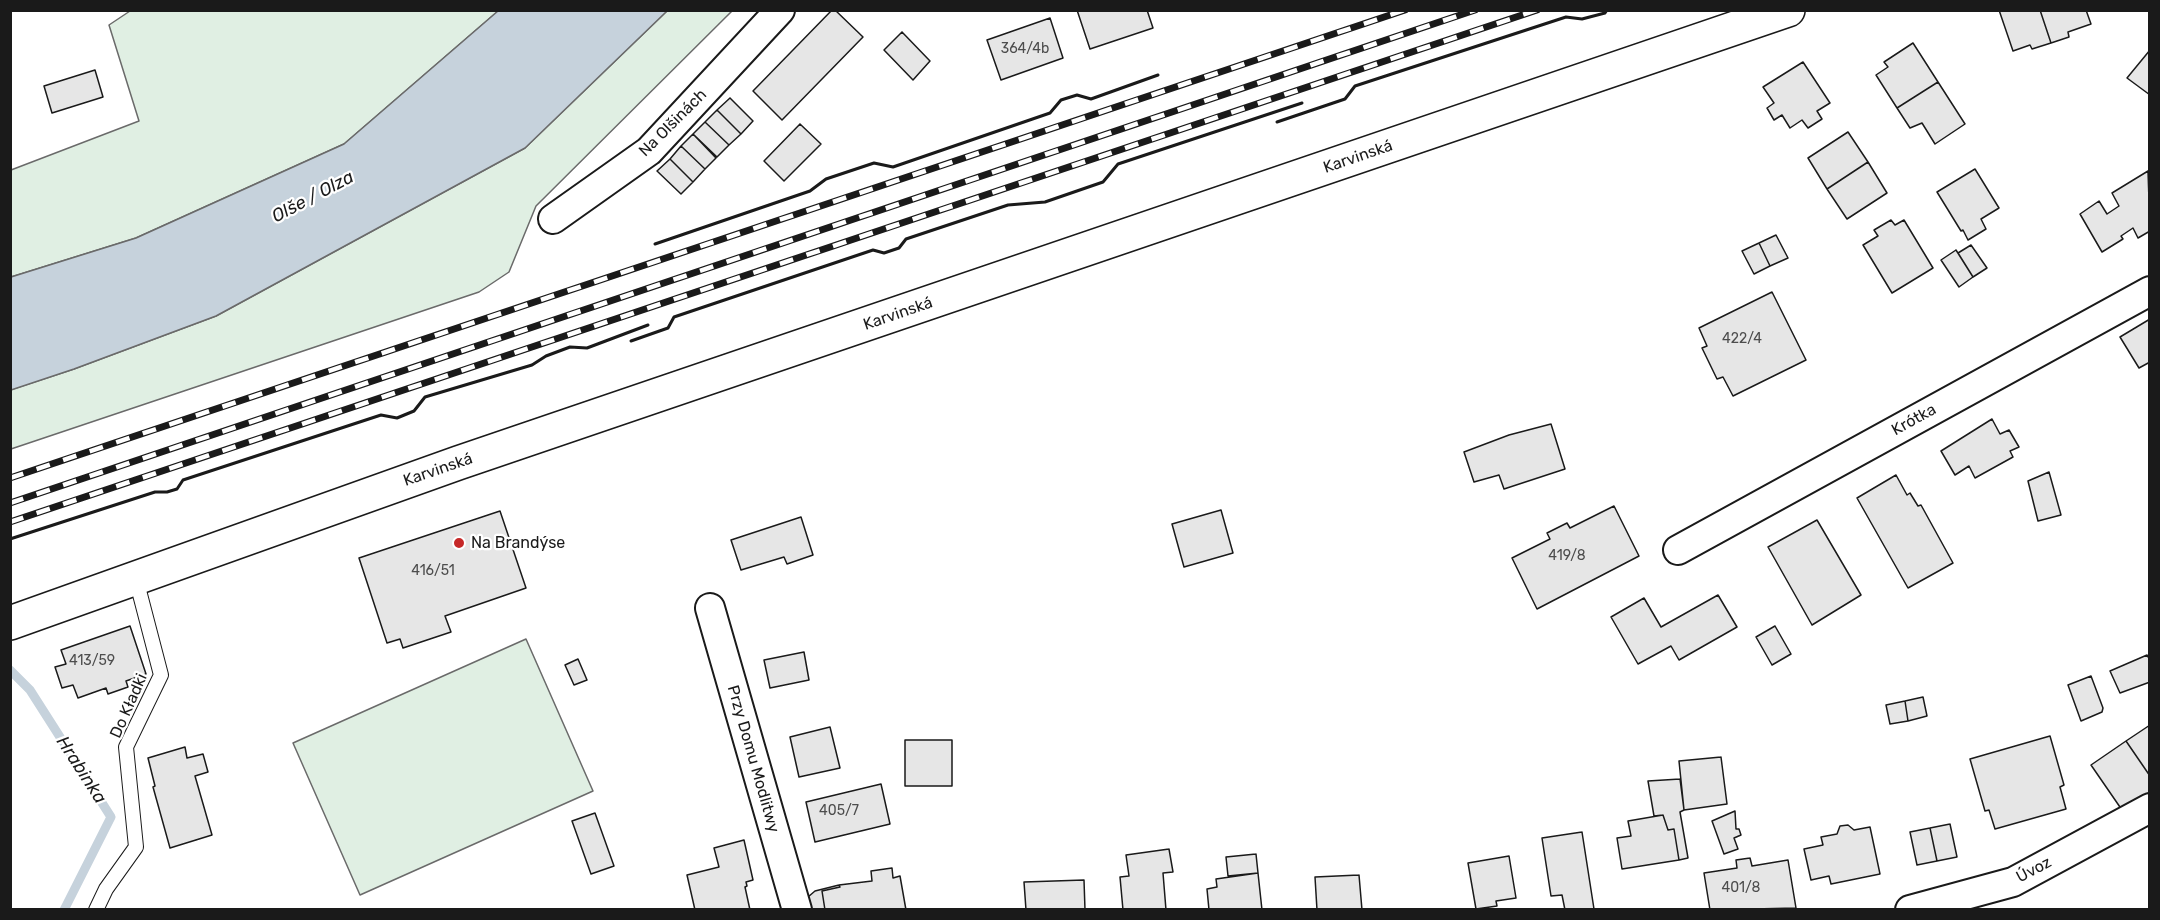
<!DOCTYPE html>
<meta charset="utf-8">
<style>
body{margin:0}
#map{position:relative;width:2160px;height:920px;overflow:hidden;background:#fff;font-family:Rubik,sans-serif}
canvas{display:block}
.frame{position:absolute;inset:0;border:12px solid #1a1a1a;pointer-events:none}
</style>
<div id="map">
<canvas width="2160" height="920"></canvas>
<div class="frame"></div>
</div>
<script>
const ctx = document.querySelector('canvas').getContext('2d');
ctx.lineJoin = 'round';
function paint(path, color) { ctx.fillStyle = color; ctx.fill(path, 'evenodd'); }
const poly = rows => new Path2D(rows.map(r => 'M' + r).join(''));
function stroke(path, color, width, dash) { ctx.strokeStyle = color; ctx.lineWidth = width; ctx.lineCap = dash ? 'butt' : 'round'; ctx.setLineDash(dash || []); ctx.stroke(path); }
function label(font, color, halo, rows, align = 'center') {
  ctx.font = font + ' Rubik,sans-serif'; ctx.lineWidth = 4.5; ctx.setLineDash([]); ctx.textBaseline = 'middle'; ctx.strokeStyle = halo; ctx.fillStyle = color; for (const [text, x, y, turn = 0] of rows) {
    ctx.save(); ctx.translate(x, y); ctx.rotate((+turn || 0) * Math.PI / 180); ctx.textAlign = isNaN(turn) ? turn : align; if (halo) ctx.strokeText(text, 0, 0); ctx.fillText(text, 0, 0); ctx.restore();
  }
}
const green = poly([
 [130,11,498,11,344,144,136,238,11,277,11,170,139,121,109,25,130,11],
 [667,11,732,11,536,206,509,272,479,292,11,449,10,390,74,369,216,316,525,148,667,11],
 [526,639,593,791,360,895,293,743,526,639]
]);
const water = poly([
 [498,11,667,11,525,148,216,316,74,369,11,390,11,277,136,238,344,144,498,11]
]);
const stream = poly([
 [10,670,30,690,111,817,64,910]
]);
const building = poly([
 [832,10,835,10,863,37,782,120,753,91,832,10],
 [1077,10,1147,10,1153,28,1090,49,1077,10],
 [1999,10,2040,10,2051,43,2032,49,2030,45,2013,51,1999,10],
 [2040,10,2086,10,2091,24,2068,32,2069,37,2051,43,2040,10],
 [1050,18,1063,58,1001,80,987,40,1050,18],
 [902,32,930,61,913,80,884,50,902,32],
 [1913,43,1938,82,1897,108,1876,75,1888,67,1884,62,1913,43],
 [2150,50,2150,95,2127,78,2150,50],
 [1803,62,1830,103,1817,111,1822,119,1808,128,1802,120,1790,128,1782,115,1774,120,1767,108,1774,103,1763,87,1803,62],
 [95,70,103,97,52,113,44,86,95,70],
 [1938,82,1965,124,1935,144,1922,123,1910,128,1897,108,1938,82],
 [730,98,753,121,741,134,717,110,730,98],
 [717,110,741,134,729,145,705,122,717,110],
 [705,122,729,145,717,157,693,134,705,122],
 [800,124,821,144,784,181,764,161,800,124],
 [1848,132,1868,162,1827,189,1808,158,1848,132],
 [693,134,716,158,705,169,681,146,693,134],
 [681,146,705,169,693,182,670,159,681,146],
 [670,159,693,182,681,194,657,171,670,159],
 [1868,162,1887,193,1847,219,1827,189,1868,162],
 [1975,169,1999,208,1981,219,1986,229,1968,240,1963,230,1961,231,1937,192,1975,169],
 [2148,171,2150,231,2138,238,2133,228,2121,236,2123,239,2102,252,2080,214,2099,201,2107,214,2119,206,2112,193,2148,171],
 [1891,220,1895,225,1904,220,1933,268,1892,293,1863,245,1878,236,1874,230,1891,220],
 [1776,235,1788,258,1770,266,1759,243,1776,235],
 [1759,243,1770,266,1754,274,1742,251,1759,243],
 [1971,245,1987,268,1973,277,1958,253,1971,245],
 [1956,250,1973,277,1959,287,1941,260,1956,250],
 [1772,292,1806,360,1733,396,1723,377,1717,379,1702,348,1707,346,1699,328,1772,292],
 [2150,319,2150,362,2139,368,2120,337,2150,319],
 [1992,419,2000,434,2009,430,2019,447,2010,451,2013,457,1975,478,1969,466,1955,475,1941,451,1992,419],
 [1551,424,1565,469,1504,489,1499,475,1474,482,1464,452,1509,435,1551,424],
 [2049,472,2061,515,2038,521,2028,481,2049,472],
 [1896,475,1907,495,1910,493,1918,506,1921,505,1953,563,1908,588,1857,498,1896,475],
 [1614,506,1639,556,1537,609,1512,558,1550,539,1547,533,1567,523,1570,528,1614,506],
 [1221,510,1233,553,1184,567,1172,524,1221,510],
 [500,511,526,588,445,616,451,632,403,648,400,639,387,643,359,558,500,511],
 [801,517,813,555,787,564,784,557,741,570,731,540,801,517],
 [1817,520,1861,595,1812,625,1768,547,1817,520],
 [1718,595,1737,627,1679,660,1671,646,1638,664,1611,617,1644,598,1661,627,1718,595],
 [130,626,146,674,126,681,128,687,108,694,106,688,78,698,73,685,62,688,55,667,66,664,61,650,130,626],
 [1775,626,1791,654,1772,665,1756,637,1775,626],
 [804,652,809,680,770,688,764,660,804,652],
 [2147,655,2150,660,2150,682,2120,693,2110,671,2147,655],
 [578,659,587,680,574,685,565,665,578,659],
 [2091,676,2103,708,2102,712,2081,721,2068,685,2091,676],
 [1923,697,1927,716,1908,721,1905,701,1923,697],
 [1905,701,1908,721,1890,724,1886,705,1905,701],
 [2150,725,2150,776,2126,741,2150,725],
 [830,727,840,768,799,777,790,737,830,727],
 [2050,736,2064,785,2060,787,2066,809,1995,829,1989,810,1985,811,1970,759,2050,736],
 [905,740,952,740,952,786,905,786,905,740],
 [2126,741,2150,776,2150,792,2122,810,2091,765,2126,741],
 [185,747,187,758,203,754,208,772,195,776,212,835,170,848,153,787,155,786,148,758,185,747],
 [1721,757,1727,804,1684,810,1679,761,1721,757],
 [1680,779,1684,810,1680,812,1688,858,1679,860,1674,829,1668,830,1663,815,1654,816,1648,781,1680,779],
 [881,784,890,824,815,842,806,802,881,784],
 [1735,811,1736,829,1739,829,1741,835,1734,838,1738,849,1724,854,1712,821,1735,811],
 [595,813,614,866,591,874,572,821,595,813],
 [1663,815,1668,830,1674,829,1679,860,1622,869,1617,838,1631,836,1628,821,1663,815],
 [1950,824,1957,857,1937,861,1930,828,1950,824],
 [1848,825,1854,830,1870,827,1880,874,1831,884,1829,876,1811,880,1804,849,1823,845,1821,837,1837,834,1840,826,1848,825],
 [1930,828,1937,861,1917,865,1910,832,1930,828],
 [1582,832,1594,909,1565,910,1562,895,1551,896,1542,838,1582,832],
 [744,840,753,880,746,882,747,886,745,887,750,910,695,910,687,875,719,867,714,848,744,840],
 [1169,849,1173,872,1163,873,1166,910,1123,910,1120,877,1129,876,1126,855,1169,849],
 [1256,854,1258,873,1228,876,1226,857,1256,854],
 [1509,856,1516,898,1496,901,1497,906,1476,909,1468,863,1509,856],
 [1750,858,1752,866,1788,860,1796,908,1710,910,1704,873,1737,868,1736,860,1750,858],
 [892,868,893,878,900,876,906,910,825,910,822,891,840,887,839,885,872,881,871,871,892,868],
 [1258,873,1262,910,1209,910,1207,889,1217,887,1216,879,1258,873],
 [1359,875,1362,910,1317,910,1315,877,1359,875],
 [1084,880,1085,910,1026,910,1024,882,1084,880],
 [839,885,840,887,822,891,825,910,805,910,808,897,815,891,839,885]
]);
const lane = poly([
 [96,910,106,889,136,847,126,747,161,675,136,579]
]);
const street = poly([
 [553,219,649,151,780,10],
 [1678,550,2150,291],
 [710,608,797,910],
 [1910,910,2013,882,2150,808]
]);
const secondary = poly([
 [10,623,458,463,1788,10]
]);
const rail = poly([
 [10,478,1405,10],
 [10,503,1475,10],
 [10,522,1537,10]
]);
const wall = poly([
 [1277,122,1345,99,1355,86,1566,17,1582,19,1605,13,1607,10],
 [655,244,810,191,826,179,874,163,893,167,1050,113,1061,100,1077,95,1091,99,1158,75],
 [631,341,668,328,674,317,873,250,884,253,899,248,906,239,1008,205,1045,202,1103,182,1118,164,1302,103],
 [10,539,155,492,167,492,177,489,183,480,381,415,397,418,414,411,425,397,532,365,546,356,570,347,587,348,648,325]
]);
const markers = [
 [459,543,6,"#c62828"]
];
const numberNames = [
 ["364/4b",1025,49],
 ["422/4",1742,339],
 ["419/8",1567,556],
 ["416/51",433,571],
 ["413/59",92,661],
 ["405/7",839,811],
 ["401/8",1741,888]
];
const streetNames = [
 ["Na Olšinách",673,123,-45],
 ["Karvinská",1358,157,-19],
 ["Karvinská",898,314,-19],
 ["Krótka",1914,420,-29],
 ["Karvinská",438,470,-19],
 ["Do Kładki",129,706,-66],
 ["Przy Domu Modlitwy",753,759,74],
 ["Úvoz",2034,870,-28]
];
const poiNames = [
 ["Na Brandýse",471,543]
];
const waterNames = [
 ["Olše / Olza",313,197,-28],
 ["Hrabinka",81,770,57]
];
paint(green, '#e0efe3');
stroke(green, '#6a6a6a', 1.5);
paint(water, '#c6d2dc');
stroke(water, '#6a6a6a', 1.5);
stroke(stream, '#c6d2dc', 9);
paint(building, '#e6e6e6');
stroke(building, '#1a1a1a', 1.5);
stroke(lane, '#1a1a1a', 16);
stroke(street, '#1a1a1a', 32);
stroke(secondary, '#1a1a1a', 36);
stroke(lane, '#fff', 14);
stroke(street, '#fff', 28);
stroke(secondary, '#fff', 33);
stroke(rail, '#1a1a1a', 7);
stroke(rail, '#fff', 4.5, [14]);
stroke(wall, '#1a1a1a', 3);
for (const [x, y, r, color] of markers) { const dot = new Path2D(); dot.arc(x, y, r, 0, 2 * Math.PI); ctx.fillStyle = color; ctx.fill(dot); stroke(dot, '#fff', 2); }
label('14px', '#4d4d4d', null, numberNames);
label('16px', '#1a1a1a', '#fff', streetNames);
label('16px', '#1a1a1a', '#fff', poiNames, 'left');
label('italic 18px', '#1a1a1a', '#fff', waterNames);
</script>
